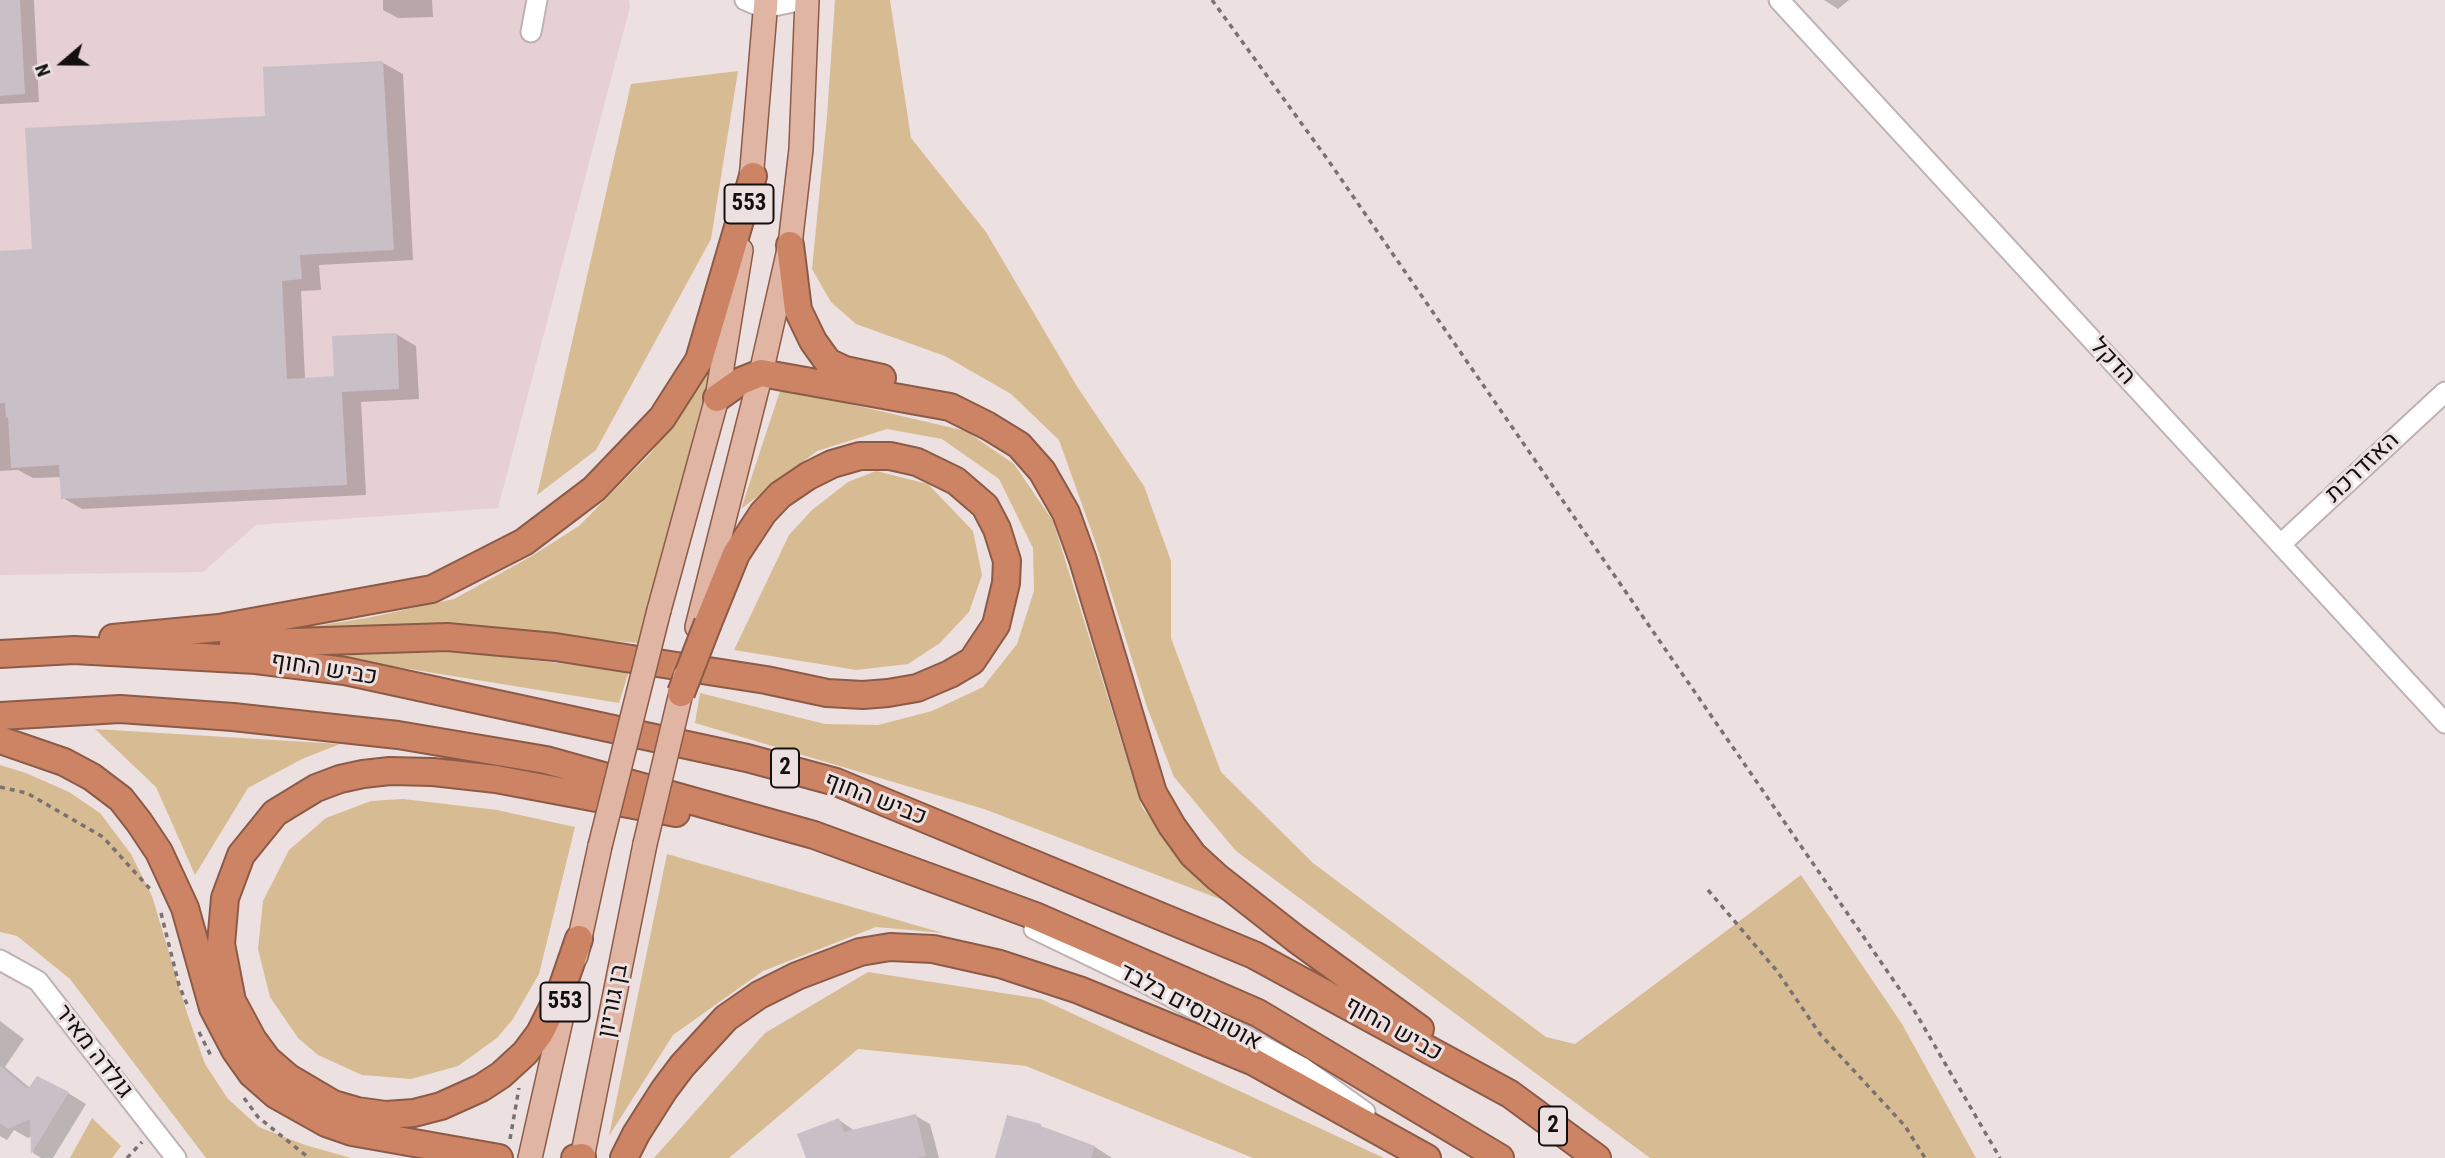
<!DOCTYPE html>
<meta charset="utf-8">
<style>
body{margin:0}
#map{position:relative;width:2445px;height:1158px;overflow:hidden;background:#ece0e1;font-family:"Roboto Condensed",sans-serif}
canvas{display:block}
.north{position:absolute;left:28px;top:28px;width:70px;height:70px;-webkit-text-stroke:5px #ece0e1;paint-order:stroke;rotate:250deg;font-size:19px;font-weight:700;line-height:28px;text-align:center;color:#141010}
.north::after{content:'';display:block;margin:auto;width:24px;height:32px;background:#141010;clip-path:polygon(50% 0,100% 100%,50% 72%,0 100%)}
</style>
<div id="map">
<canvas width="2445" height="1158"></canvas>
<div class="north">N</div>
</div>
<script>
const ctx = document.querySelector('canvas').getContext('2d');
ctx.lineJoin = 'round';
function paint(path, color) { ctx.fillStyle = color; ctx.fill(path, 'evenodd'); }
const poly = rows => new Path2D(rows.map(r => 'M' + r).join(''));
function stroke(path, color, width, dash) { ctx.strokeStyle = color; ctx.lineWidth = width; ctx.lineCap = dash ? 'butt' : 'round'; ctx.setLineDash(dash || []); ctx.stroke(path); }
function label(font, color, halo, rows, align = 'center') {
  ctx.font = font + ' "Roboto Condensed",Heebo,sans-serif'; ctx.lineWidth = 6; ctx.setLineDash([]); ctx.textBaseline = 'middle'; ctx.strokeStyle = halo; ctx.fillStyle = color; for (const [text, x, y, turn = 0] of rows) {
    ctx.save(); ctx.translate(x, y); ctx.rotate((+turn || 0) * Math.PI / 180); ctx.textAlign = isNaN(turn) ? turn : align; if (halo) ctx.strokeText(text, 0, 0); ctx.fillText(text, 0, 0); ctx.restore();
  }
}
const built = poly([
 [0,0,629,0,630,7,498,508,256,525,203,572,0,575]
]);
const green = poly([
 [835,0,890,0,911,138,986,232,1078,388,1144,486,1171,561,1171,638,1221,772,1313,863,1546,1037,1575,1044,1801,875,1902,1024,1976,1158,1650,1158,1236,851,1174,777,1147,707,1095,541,1059,440,1011,394,945,356,856,324,831,302,812,269,827,116],
 [738,71,711,239,596,450,537,495,631,84],
 [712,366,638,643,556,636,263,634,367,618,454,599,530,557,579,526,651,453],
 [781,388,966,431,1014,464,1053,521,1142,807,1181,859,1225,901,984,809,695,723,700,693,825,724,878,725,932,711,983,687,1017,644,1034,591,1033,548,999,479,942,439,887,429,817,451,741,509],
 [876,471,928,484,973,531,982,575,969,612,940,643,908,664,856,670,734,650,789,535,812,510,848,482],
 [398,650,469,653,629,671,619,703,317,654],
 [95,729,340,744,302,759,248,788,195,875,156,787],
 [0,765,26,773,69,792,100,813,131,854,152,896,187,1013,205,1064,228,1099,259,1127,305,1145,351,1158,206,1158,70,979,17,936,0,932],
 [403,799,497,810,575,827,539,974,513,1019,497,1038,458,1066,411,1079,362,1075,318,1055,298,1038,270,997,258,949,263,901,289,850,326,818,371,801],
 [667,854,943,933,876,927,763,971,673,1035,609,1136],
 [868,972,1041,999,1384,1158,1253,1158,1026,1066,858,1049,729,1158,654,1158,765,1033],
 [92,1118,121,1146,112,1158,70,1158]
]);
const shadow = poly([
 [0,0,34,0,39,102,0,104],
 [383,0,432,0,433,17,398,18,383,10],
 [1824,0,1849,0,1838,9],
 [383,63,403,74,413,260,319,265,321,290,301,291,305,379,336,378,396,334,416,346,419,399,361,402,366,495,82,509,63,498,62,477,33,478,18,470,0,471,0,252,33,251,267,117],
 [0,1021,24,1039,5,1067,30,1088,68,1093,86,1104,53,1158,41,1158,33,1153,32,1136,28,1138,14,1130,7,1140,0,1136],
 [916,1116,930,1124,939,1158,807,1158,839,1120,855,1131],
 [1051,1132,1095,1147,1112,1158,997,1158]
]);
const building = poly([
 [0,0,20,0,25,94,0,96],
 [383,61,394,250,300,255,302,279,282,281,287,379,334,376,332,336,397,333,399,389,342,392,347,485,61,499,59,465,11,468,8,417,6,418,5,403,0,403,0,251,32,249,25,128,265,116,263,67],
 [0,1066,28,1089,37,1076,69,1092,31,1154,30,1119,8,1129,0,1123],
 [916,1114,926,1156,918,1158,806,1158,797,1134,839,1118,844,1132],
 [1007,1115,1041,1124,1041,1126,1095,1146,1091,1158,995,1158]
]);
const path = poly([
 [1212,0,1328,160,1914,1010,2000,1158],
 [0,787,27,793,103,837,151,890],
 [1708,890,1777,971,1820,1034,1905,1126,1925,1158],
 [161,913,179,985,189,1009],
 [199,1032,211,1056],
 [244,1098,258,1117,309,1158],
 [510,1139,519,1088],
 [127,1158,142,1142]
]);
const minor = poly([
 [745,0,764,8,803,0],
 [1779,0,2445,723],
 [531,32,537,0],
 [2281,544,2445,392],
 [1034,929,1140,980,1302,1067,1365,1112],
 [0,960,38,981,176,1158]
]);
const major = poly([
 [750,192,766,0],
 [659,610,717,398,741,250],
 [697,627,761,373,790,245,801,149,807,0],
 [576,956,600,846],
 [530,1158,568,989],
 [582,1158,645,844]
]);
const highway = poly([
 [790,245,798,310,813,341,828,362,845,370,882,378],
 [717,398,741,381,761,373,950,407,988,426,1019,445,1042,471,1066,513,1083,560,1153,793,1172,826,1193,855,1217,877,1296,939,1420,1029],
 [113,638,219,628,432,589,524,542,594,489,662,418,699,360,753,176],
 [233,644,447,637,555,647,766,680,827,693,863,695,888,693,917,688,950,674,972,661,996,625,1006,583,1007,561,997,529,985,506,956,481,917,462,890,456,860,456,832,464,808,476,780,495,763,513,736,554,708,623],
 [0,654,74,650,256,660,345,671,747,758,836,782,1254,955,1510,1094,1597,1158],
 [0,716,120,709,233,717,398,735,546,760,814,835,1035,916,1258,1013,1500,1158],
 [0,740,64,762,92,777,121,799,139,822,159,852,185,908,213,1008,235,1050,252,1074,276,1095,326,1123,352,1132,499,1158],
 [579,939,561,991,540,1033,525,1053,501,1075,481,1088,441,1106,414,1113,386,1115,357,1111,333,1104,289,1078,267,1059,253,1040,232,1001,221,944,225,898,241,855,275,813,316,788,340,779,363,774,390,771,433,772,496,779,676,813],
 [575,1158,582,1157],
 [624,1158,636,1134,664,1090,682,1066,726,1018,759,995,797,976,860,952,890,947,933,949,1000,964,1079,990,1252,1061,1427,1158]
]);
const majorBridge = poly([
 [645,844,685,676],
 [600,846,659,610]
]);
const highwayBridge = poly([
 [681,693,708,623]
]);
const shields = [
 [749,204,49],
 [785,768,28],
 [565,1002,49],
 [1553,1126,28]
];
const shieldNames = [
 ["553",749,204],
 ["2",785,768],
 ["553",565,1002],
 ["2",1553,1126]
];
const streetNames = [
 ["הדקל",2112,362,47],
 ["האזדרכת",2363,468,-43],
 ["כביש החוף",324,670,9],
 ["כביש החוף",875,800,21],
 ["בן גוריון",614,1001,-79],
 ["אוטובוסים בלבד",1190,1008,28],
 ["כביש החוף",1393,1030,29],
 ["גולדה מאיר",93,1052,52]
];
paint(built, '#e6d0d3');
paint(green, '#d7bb93');
paint(shadow, '#0003');
paint(building, '#c9bfc6');
stroke(minor, '#beb2b3', 23);
stroke(major, '#8c5b47', 26);
stroke(highway, '#8c5b47', 30);
stroke(path, '#797172', 3.5, [5, 5]);
stroke(minor, '#fff', 19);
stroke(major, '#e1b5a3', 23);
stroke(highway, '#cd8465', 26);
stroke(majorBridge, '#8c5b47', 26, []);
stroke(highwayBridge, '#8c5b47', 30, []);
stroke(majorBridge, '#e1b5a3', 23);
stroke(highwayBridge, '#cd8465', 26);
for (const [x, y, w] of shields) { const box = new Path2D(); box.roundRect(x - w / 2, y - 19.5, w, 39, 5); ctx.fillStyle = '#ece0e1'; ctx.fill(box); stroke(box, '#141010', 2); }
label('bold 23px', '#141010', null, shieldNames);
label('24px', '#141010', '#ece0e1', streetNames);
</script>
